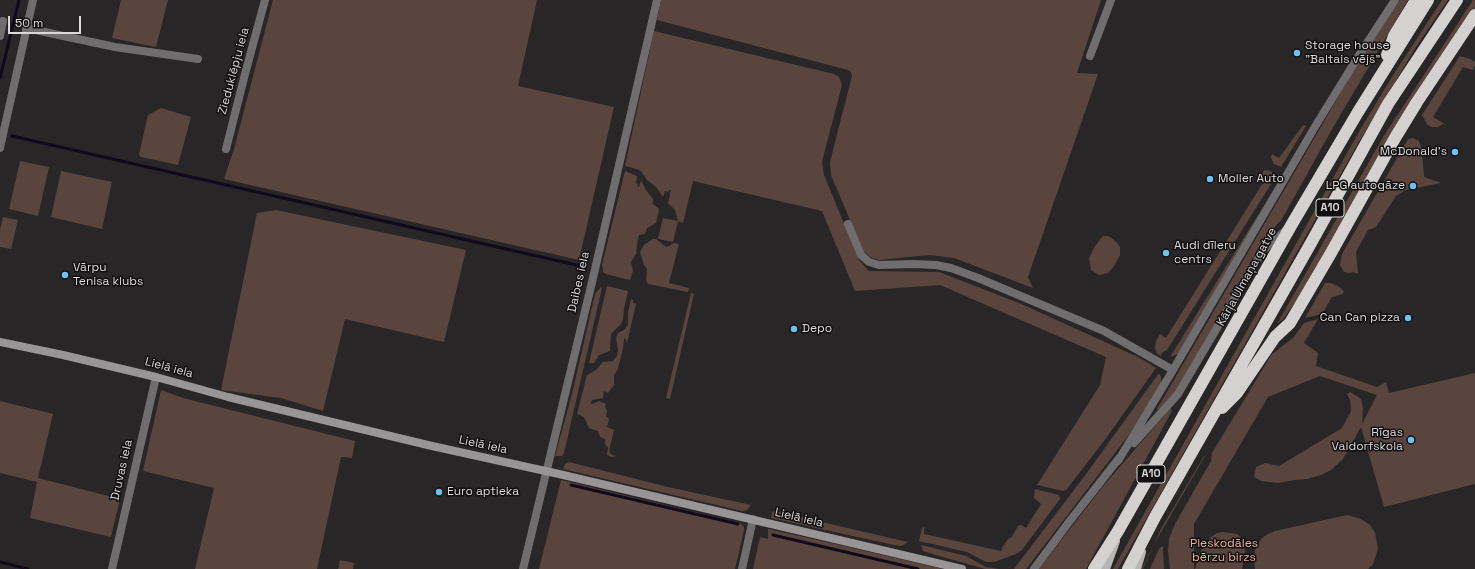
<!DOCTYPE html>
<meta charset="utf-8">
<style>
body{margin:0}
#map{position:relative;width:1475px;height:569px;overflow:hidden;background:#292627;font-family:"Space Grotesk",sans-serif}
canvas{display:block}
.scale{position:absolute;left:8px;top:16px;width:73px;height:18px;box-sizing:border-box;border:2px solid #dad8d9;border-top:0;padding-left:5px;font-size:12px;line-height:14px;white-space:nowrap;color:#dad8d9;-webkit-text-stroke:3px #110f10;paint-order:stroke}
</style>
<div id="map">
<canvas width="1475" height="569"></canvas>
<div class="scale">50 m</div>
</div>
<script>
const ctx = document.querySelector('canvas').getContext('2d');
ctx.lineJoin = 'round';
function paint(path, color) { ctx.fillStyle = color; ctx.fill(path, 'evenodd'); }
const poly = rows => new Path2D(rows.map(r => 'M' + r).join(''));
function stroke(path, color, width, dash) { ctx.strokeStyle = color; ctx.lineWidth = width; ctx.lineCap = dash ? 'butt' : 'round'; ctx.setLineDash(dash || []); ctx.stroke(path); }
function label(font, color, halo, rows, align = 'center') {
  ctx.font = font + ' "Space Grotesk",sans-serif'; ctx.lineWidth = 3; ctx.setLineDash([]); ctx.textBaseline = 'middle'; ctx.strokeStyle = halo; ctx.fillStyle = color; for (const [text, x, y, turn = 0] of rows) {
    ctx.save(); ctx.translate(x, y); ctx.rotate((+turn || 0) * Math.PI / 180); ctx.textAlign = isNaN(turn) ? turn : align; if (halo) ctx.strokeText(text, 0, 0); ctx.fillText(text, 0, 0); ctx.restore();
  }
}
const green = poly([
 [121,0,168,0,156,47,112,38],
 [273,0,537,0,518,86,614,107,579,260,224,179,234,149],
 [661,0,1101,0,1077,73,1098,74,1028,277,1033,288,954,258,929,255,879,260,872,258,863,251,831,175,830,162,852,76,851,72,848,70,657,20],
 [1400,0,1408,0,1331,131,1282,219,1266,237,1259,247,1186,377,1176,391,1158,410,1157,409,1358,63],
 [1442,0,1448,0,1416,47,1360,140,1118,569,1113,569,1360,130,1390,80],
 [1473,0,1475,0,1475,7,1457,33,1307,286,1283,319,1277,324,1383,137],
 [654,31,834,74,839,77,842,85,822,162,824,175,859,260,869,271,939,272,1019,303,1138,357,1156,368,1104,441,1066,490,1063,491,1037,485,1100,385,1106,357,940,285,855,291,822,211,693,181,683,223,678,221,675,210,668,203,671,190,669,190,669,192,665,191,663,197,656,187,647,180,641,171,637,169,625,166],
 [1460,56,1470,59,1475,62,1475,65,1473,70,1463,67,1433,117,1448,126,1443,124,1438,127,1431,127,1427,124,1422,115],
 [161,108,191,117,178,165,141,157,139,154,148,115],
 [1303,125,1306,126,1281,167,1274,164,1271,158,1272,154,1279,158],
 [1413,138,1419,141,1422,150,1424,177,1441,183,1406,190,1396,196,1376,227,1368,230,1356,252,1358,274,1353,272,1350,273,1344,272,1340,265,1342,254,1408,139],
 [20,161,49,167,38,216,9,209],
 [1265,170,1270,171,1276,176,1167,350,1163,352,1160,356,1156,352,1155,348,1156,341,1160,334,1166,338,1266,178,1261,174],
 [61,171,112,182,102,229,51,217],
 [625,171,637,176,636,183,638,184,637,186,639,187,641,180,646,190,653,199,653,204,659,209,656,223,647,228,645,234,639,235,638,238,636,254,631,262,633,271,630,280,606,274,603,272,603,270,602,265],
 [1278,183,1181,350,1178,354,1170,357],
 [276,210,466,250,444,342,345,319,323,411,281,398,221,390,257,213],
 [3,217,18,220,11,249,0,247,0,229],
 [663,218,678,221,673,242,658,239],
 [1103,236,1108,236,1113,239,1117,243,1120,247,1120,255,1114,266,1108,273,1099,275,1091,270,1089,258,1095,246],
 [653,239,656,239,666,247,669,246,674,243,679,244,669,283,689,288,688,292,648,284,646,280,647,269,644,265,640,252,644,245],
 [1325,283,1330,283,1338,286,1344,291,1343,294,1332,297,1322,314,1305,318],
 [607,286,628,291,624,309,623,319,621,324,611,334,610,351,599,355,594,363,589,363],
 [601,287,602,288,564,453,562,456,555,456,572,394,595,294],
 [691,293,694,294,670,399,666,398],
 [631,299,633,300,633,303,636,304,627,343,625,338,624,339,623,349,617,371,614,375,614,385,608,393,604,391,603,398,592,400,591,403,592,404,599,401,606,404,605,407,607,411,606,416,609,419,607,427,614,430,609,451,612,455,616,456,612,457,607,455,608,448,605,444,605,439,600,437,598,431,589,428,584,417,577,414,587,375,596,370,603,362,613,361,617,356,618,350,616,338,618,333,624,330,628,325,628,312],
 [1318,319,1304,343,1318,353,1316,366,1377,387,1386,382,1389,393,1475,373,1475,484,1384,507,1361,427,1343,459,1331,470,1321,475,1307,479,1295,480,1278,483,1261,481,1254,477,1256,467,1265,463,1279,466,1342,428,1351,411,1350,400,1347,394,1350,392,1361,399,1363,408,1362,424,1377,395,1320,376,1268,397,1194,524,1194,569,1170,569,1168,551,1169,539,1175,524,1211,461,1212,453,1264,367,1271,355,1294,337,1304,323],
 [1159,373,1161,377,1161,386,1128,436,1026,569,1014,569,1089,470],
 [161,390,183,398,355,441,352,458,341,457,317,569,195,569,214,488,143,471],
 [0,401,53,414,38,478,120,499,111,537,30,518,37,482,0,473],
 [1171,408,1172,411,1086,569,1039,569,1104,485],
 [1204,456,1205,456,1153,546,1143,569,1142,569,1162,527],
 [569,462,668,487,751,505,747,510,742,511,563,469,565,464],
 [561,480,740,523,744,527,744,530,735,569,539,569],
 [1035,489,1059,495,1060,499,1022,550,1016,554,994,562,986,562,967,552,919,541,922,528,924,527,924,534,1001,551,1003,546,1009,538,1011,538,1018,526,1021,525,1026,528,1041,504,1034,498],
 [775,511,826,523,908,542,902,546,894,545,771,518,772,512],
 [1347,515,1361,519,1370,525,1375,533,1378,549,1373,564,1368,569,1255,569,1254,558,1255,550,1262,538,1268,534,1275,531],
 [768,529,831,543,943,569,753,569,760,537,768,539],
 [1223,532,1237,534,1245,541,1246,545,1242,569,1195,569,1200,552,1211,537,1217,533],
 [921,545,966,556,986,567,999,569,985,569,929,553,923,551],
 [1162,546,1163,547,1164,569,1150,569,1159,549],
 [340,560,354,563,353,569,338,569]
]);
const stream = poly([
 [0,78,19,0],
 [12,136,585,267],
 [571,485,738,524],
 [773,535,918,569],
 [0,562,28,569]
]);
const street = poly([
 [26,28,115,47,198,59],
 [0,36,3,21],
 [1090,56,1111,0],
 [0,148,33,0],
 [226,149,245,74,265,0],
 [848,224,861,255,869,262,879,265,914,264,936,265,951,268,978,278,1104,331,1173,370],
 [1134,443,1178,394,1263,250,1285,231],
 [1118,461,1173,370,1316,125,1356,60,1395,0],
 [112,569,156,377],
 [523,569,593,278,657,0],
 [742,569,753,519],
 [1034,569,1069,522,1120,457]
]);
const secondary = poly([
 [0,342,63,355,156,377,228,397,432,446,559,474,962,569]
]);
const primary = poly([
 [1105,569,1115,541],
 [1136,569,1141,552]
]);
const highway = poly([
 [1387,55,1394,36,1416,0],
 [1222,408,1237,393,1275,337,1290,323,1331,253,1395,138,1417,102,1475,15],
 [1094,569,1118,531,1292,224,1358,112,1428,0],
 [1128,569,1155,517,1311,243,1388,104,1457,0]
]);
const markers = [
 [1297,53,4,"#6bc3f2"],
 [1455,152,4,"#6bc3f2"],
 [1210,179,4,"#6bc3f2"],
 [1413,186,4,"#6bc3f2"],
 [1166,253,4,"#6bc3f2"],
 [65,275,4,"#6bc3f2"],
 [1408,318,4,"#6bc3f2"],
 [794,329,4,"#6bc3f2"],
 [1411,440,4,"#6bc3f2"],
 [439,492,4,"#6bc3f2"]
];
const shields = [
 [1330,208,28],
 [1151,474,28]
];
const shieldNames = [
 ["A10",1330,208],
 ["A10",1151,474]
];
const poiNames = [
 ["Storage house",1305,46],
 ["\"Baltais vējš\"",1305,60],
 ["McDonald's",1447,152,"right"],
 ["Moller Auto",1218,179],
 ["LPG autogāze",1405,186,"right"],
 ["Audi dīleru",1174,246],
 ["centrs",1174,260],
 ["Vārpu",73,268],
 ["Tenisa klubs",73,282],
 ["Can Can pizza",1400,318,"right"],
 ["Depo",802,329],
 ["Rīgas",1403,433,"right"],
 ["Valdorfskola",1403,447,"right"],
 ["Euro aptieka",447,492]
];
const streetNames = [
 ["Zieduklēpju iela",234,71,-75],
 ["Kārļa Ulmaņa gatve",1247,277,-61],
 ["Daibes iela",579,282,-77],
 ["Lielā iela",169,368,15],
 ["Lielā iela",483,445,12],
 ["Druvas iela",122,470,-77],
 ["Lielā iela",799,518,13]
];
const parkNames = [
 ["Pleskodāles",1224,544],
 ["bērzu birzs",1224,558]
];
paint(green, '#5a453e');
stroke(stream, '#12091c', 3);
stroke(street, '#6f6d6d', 8);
stroke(secondary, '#999596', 8);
stroke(primary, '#b9b4b5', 10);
stroke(highway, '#d6d1d1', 12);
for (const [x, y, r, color] of markers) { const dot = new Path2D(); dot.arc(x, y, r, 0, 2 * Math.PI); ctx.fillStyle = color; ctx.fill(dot); stroke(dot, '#110f10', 1.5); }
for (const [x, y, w] of shields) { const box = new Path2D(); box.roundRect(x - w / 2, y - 9, w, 18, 3); ctx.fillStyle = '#110f10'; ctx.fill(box); stroke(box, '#dad8d9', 1); }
label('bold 11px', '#dad8d9', null, shieldNames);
label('12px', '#dad8d9', '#110f10', poiNames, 'left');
label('12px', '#dad8d9', '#110f10', streetNames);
label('12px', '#e8af9e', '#110f10', parkNames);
</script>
